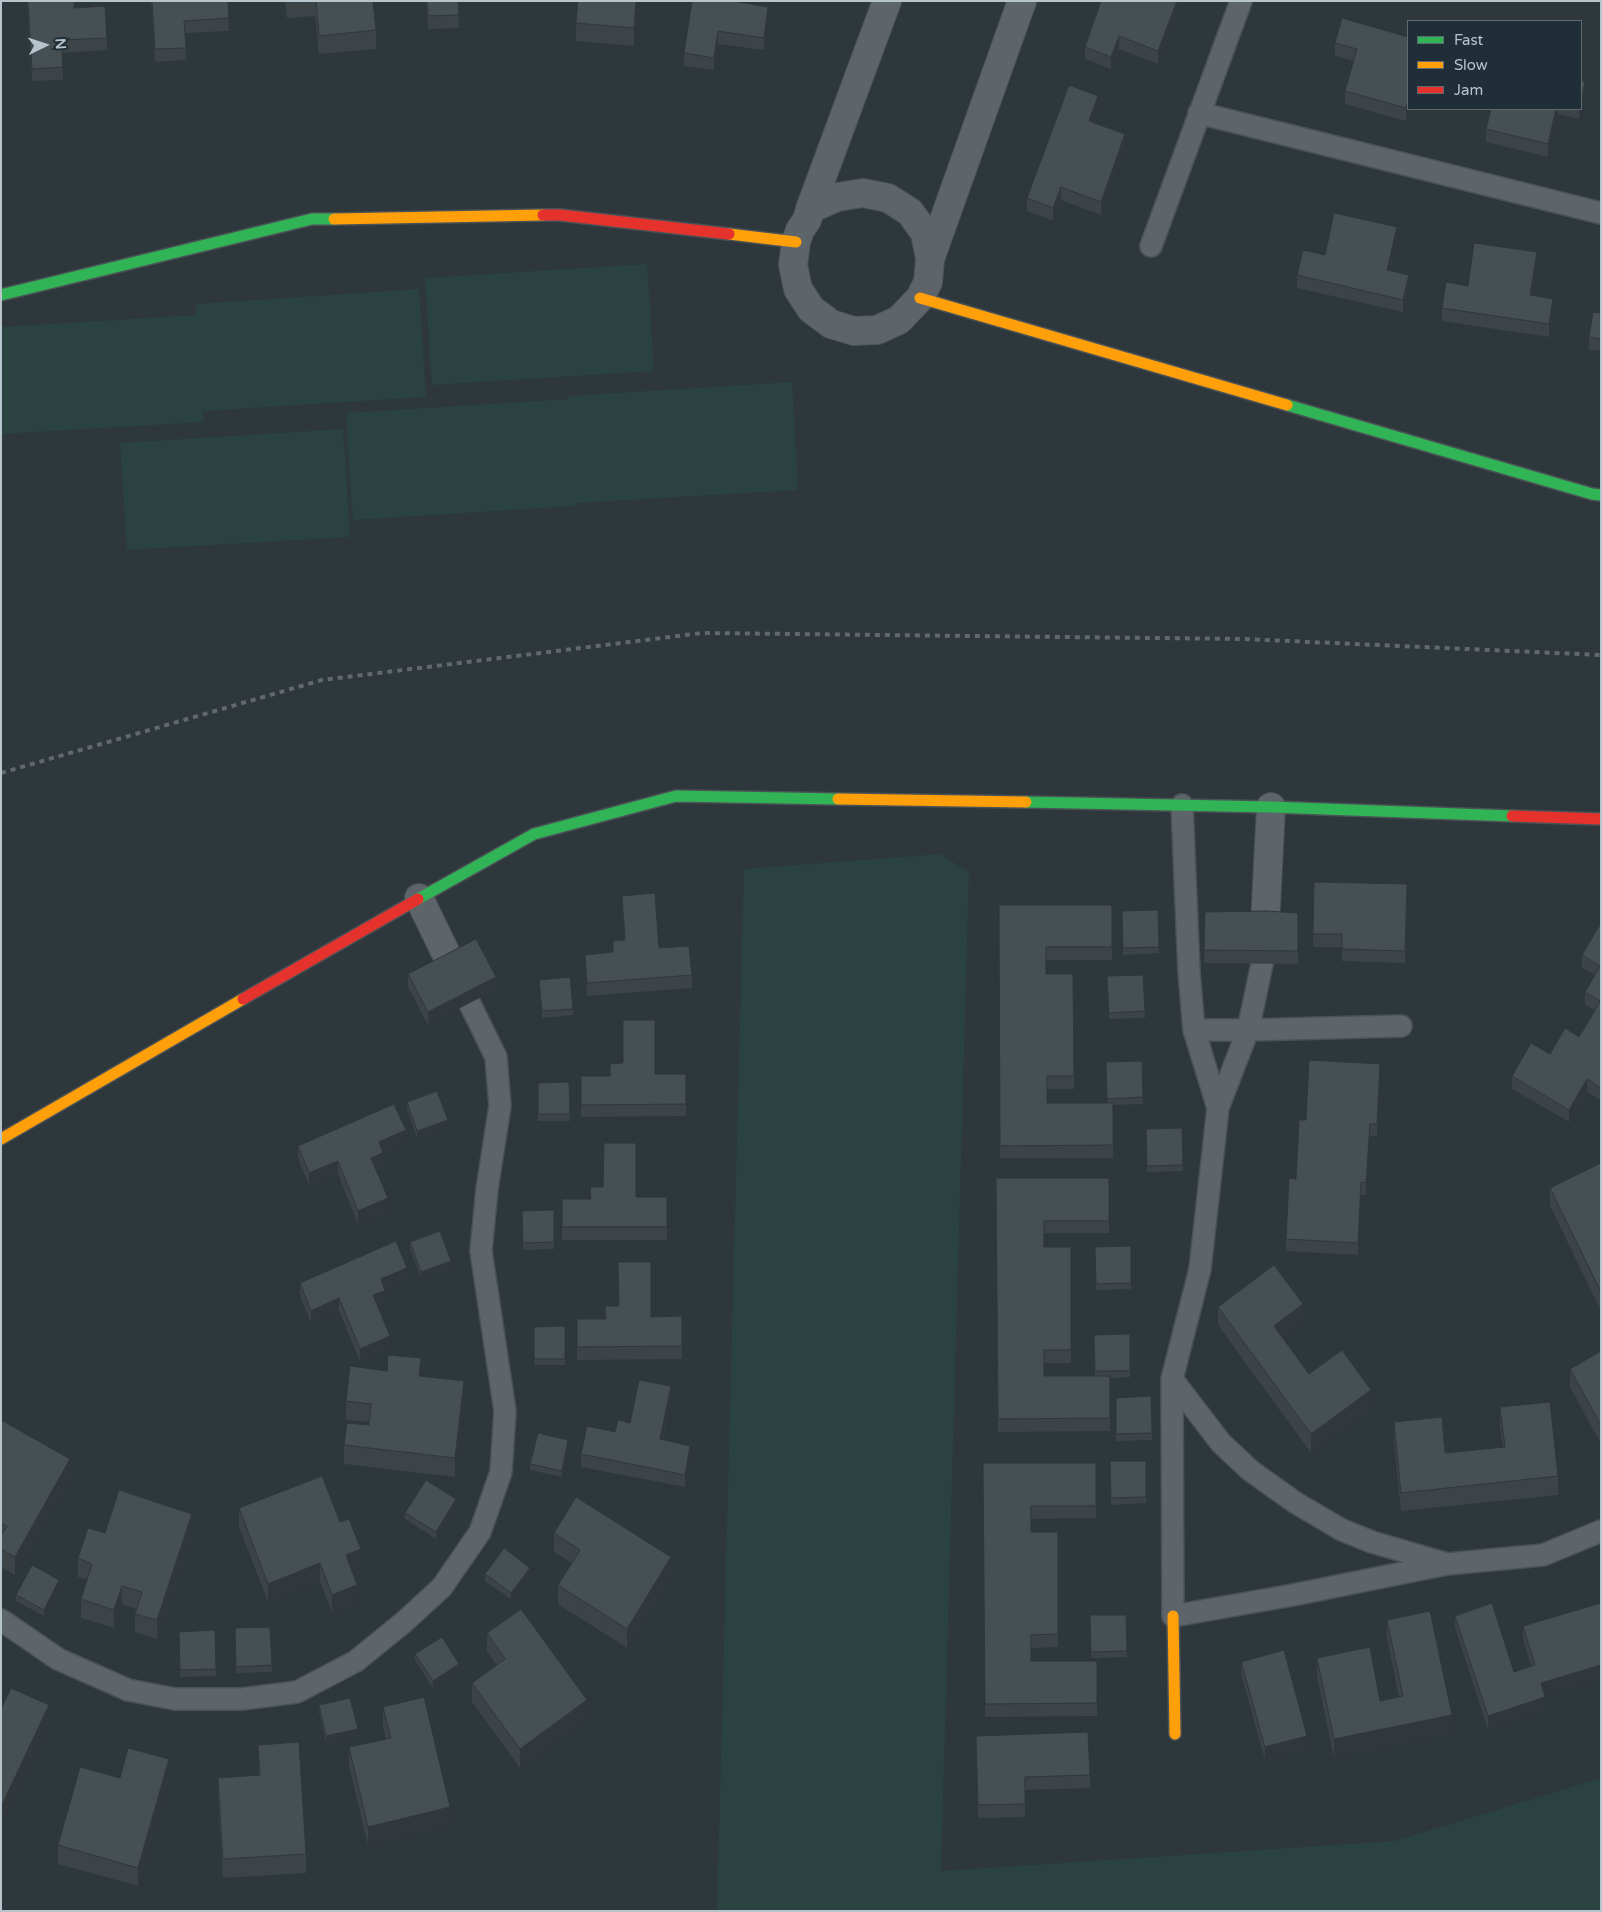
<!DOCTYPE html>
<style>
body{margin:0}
#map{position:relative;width:1602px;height:1912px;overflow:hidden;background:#2d373c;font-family:"Varela Round",sans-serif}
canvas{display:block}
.frame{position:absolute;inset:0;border:2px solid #b8c4cc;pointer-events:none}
.legend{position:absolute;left:1407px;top:20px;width:175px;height:90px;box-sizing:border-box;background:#202e37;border:1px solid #5d6a73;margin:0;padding:6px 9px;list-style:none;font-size:15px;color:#b8c4cc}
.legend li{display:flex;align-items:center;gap:10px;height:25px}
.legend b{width:25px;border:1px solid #5d6a73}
.north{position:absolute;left:20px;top:20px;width:50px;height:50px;-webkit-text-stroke:4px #202e37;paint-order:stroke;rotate:86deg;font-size:14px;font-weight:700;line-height:20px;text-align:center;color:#b8c4cc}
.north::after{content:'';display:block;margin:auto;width:18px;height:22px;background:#b8c4cc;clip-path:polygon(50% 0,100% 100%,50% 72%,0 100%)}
</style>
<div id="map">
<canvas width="1602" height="1912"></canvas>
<div class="frame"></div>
<ul class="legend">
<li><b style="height:6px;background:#30b455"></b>Fast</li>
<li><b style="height:6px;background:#ff9f0a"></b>Slow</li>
<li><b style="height:6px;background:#e5322d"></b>Jam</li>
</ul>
<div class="north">N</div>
</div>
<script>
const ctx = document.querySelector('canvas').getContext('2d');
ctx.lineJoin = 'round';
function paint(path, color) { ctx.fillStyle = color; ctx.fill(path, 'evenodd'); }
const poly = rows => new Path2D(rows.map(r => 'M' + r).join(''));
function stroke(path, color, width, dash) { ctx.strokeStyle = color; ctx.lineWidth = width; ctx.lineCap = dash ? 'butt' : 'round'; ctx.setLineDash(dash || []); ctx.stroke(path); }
const green = poly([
 [647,264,654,371,432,385,425,278],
 [419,289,426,397,203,411,204,422,1,434,1,327,197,315,196,304],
 [792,382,798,490,576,503,575,506,353,520,346,413,569,399,569,396],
 [343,429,350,537,127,550,120,443],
 [940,854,969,872,941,1871,1395,1841,1601,1778,1601,1911,717,1911,744,869]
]);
const lane = poly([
 [1199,113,1601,213],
 [1151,246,1241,1],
 [1182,805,1189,972,1194,1030,1218,1108],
 [1262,964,1248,1030,1218,1108,1200,1269,1172,1379,1173,1616,1293,1595,1447,1564,1543,1555,1601,1531],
 [1194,1030,1248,1030,1401,1026],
 [1172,1379,1221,1443,1251,1471,1296,1503,1342,1530,1372,1542,1444,1563],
 [1,1620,58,1659,128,1690,175,1699,242,1699,297,1692,356,1661,404,1622,442,1587,480,1532,501,1472,505,1411,481,1251,487,1189,500,1106,496,1057,470,1004]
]);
const street = poly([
 [863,193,888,198,910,212,925,233,930,259,928,282,920,298,899,320,877,330,854,331,831,324,811,309,798,289,793,265,796,242,800,230,807,220,810,209,837,197,863,193],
 [810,209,887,1],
 [930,259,1022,1],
 [419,898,451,964],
 [1265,924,1271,807]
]);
const fast = poly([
 [1,295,312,219,334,219],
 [1287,405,1592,494,1601,495],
 [1026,802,1271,807,1512,816],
 [418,899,534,834,676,796,838,799]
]);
const slow = poly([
 [334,219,543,215],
 [729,234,796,242],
 [920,298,1287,405],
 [838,799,1026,802],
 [1,1139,243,999],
 [1173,1616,1175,1734]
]);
const jam = poly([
 [543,215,560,215,729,234],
 [1512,816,1601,819],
 [243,999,418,899]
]);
const rail = poly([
 [1,773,322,680,702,633,1244,639,1601,655]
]);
const wall = poly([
 [27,1,74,1,74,8,107,38,107,50,62,53,63,80,32,81],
 [151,1,228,1,229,31,185,33,186,60,155,62],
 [285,1,373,1,376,30,376,49,319,54,315,16,287,18],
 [426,1,458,1,459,28,428,29],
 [567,1,637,1,634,46,576,41,576,23,578,2],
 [692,1,740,1,740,2,768,20,764,50,718,44,714,70,684,66,684,53],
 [1101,1,1181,1,1158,64,1119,49,1111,69,1085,59,1085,47],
 [1342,18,1408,109,1410,109,1406,121,1345,104,1345,91,1354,61,1335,56,1335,43],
 [1585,94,1579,119,1558,114,1548,157,1486,142,1486,129,1491,109,1581,109],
 [1098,109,1093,122,1125,147,1101,215,1061,200,1053,221,1027,211,1027,198],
 [1397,240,1390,270,1409,287,1403,312,1297,288,1297,275,1325,255],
 [1537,265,1532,296,1553,312,1549,337,1442,321,1442,308,1468,286],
 [1601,313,1601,351,1589,350,1589,337],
 [1314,882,1407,897,1405,963,1342,961,1342,947,1313,947],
 [622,896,659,948,692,975,692,988,587,996,585,955,613,952,613,941,625,940,622,908],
 [999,905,1112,905,1112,960,1046,960,1046,974,1074,1076,1074,1089,1047,1089,1047,1103,1107,1103,1106,1062,1142,1061,1143,1104,1113,1105,1113,1158,1000,1158],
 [1158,910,1159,953,1123,955,1122,911],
 [1205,912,1298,913,1298,964,1204,963],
 [1601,923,1601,1100,1587,1092,1569,1122,1512,1089,1512,1076,1579,1037,1595,1010,1585,1005,1585,992,1595,975,1582,968,1582,955],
 [408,974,496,989,428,1025,408,987],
 [1143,975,1145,1018,1109,1019,1107,976],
 [539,980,573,1009,573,1015,542,1018],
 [655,1074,686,1074,686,1116,581,1117,581,1076,610,1076],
 [1380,1077,1377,1136,1370,1136,1366,1195,1361,1195,1358,1255,1286,1251,1286,1239,1306,1120],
 [569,1082,570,1121,538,1121,538,1083],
 [407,1102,448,1127,417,1138,407,1108],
 [1182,1128,1183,1171,1147,1172,1146,1129],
 [406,1143,383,1153,383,1165,376,1169,388,1211,358,1224,338,1174,309,1186,298,1158,298,1146],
 [1601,1163,1601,1311,1550,1206,1550,1188],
 [996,1178,1109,1178,1109,1233,1044,1233,1044,1247,1071,1300,1071,1363,1044,1363,1044,1376,1095,1376,1094,1335,1130,1334,1130,1377,1110,1378,1110,1431,998,1432],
 [603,1187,636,1197,667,1197,667,1240,562,1240,562,1199,590,1199],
 [554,1210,554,1249,523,1250,522,1211],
 [410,1242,451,1267,421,1278,410,1249],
 [1131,1246,1131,1289,1096,1290,1095,1247],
 [407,1280,385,1290,385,1303,378,1306,390,1349,360,1361,339,1311,311,1323,300,1296,300,1283],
 [1218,1307,1303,1323,1282,1338,1309,1374,1371,1409,1311,1453,1218,1325],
 [682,1316,682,1359,577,1360,577,1319],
 [565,1326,565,1365,534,1365,534,1327],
 [1601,1351,1601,1444,1570,1387,1570,1369],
 [421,1376,464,1400,455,1477,344,1464,344,1445,369,1425,369,1422,346,1420,346,1401],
 [1151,1396,1152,1440,1116,1441,1116,1398],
 [671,1398,663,1440,690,1458,685,1487,581,1467,581,1454],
 [1500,1407,1558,1476,1558,1495,1401,1511,1394,1441,1394,1422,1445,1453,1503,1448,1500,1426],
 [1,1424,70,1478,15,1575,1,1567],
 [568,1446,562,1477,530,1470,530,1464],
 [1110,1461,1146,1461,1146,1503,1111,1505],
 [983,1463,1096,1463,1096,1518,1031,1519,1031,1532,1058,1532,1058,1647,1031,1648,1031,1661,1097,1661,1097,1716,985,1717],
 [456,1506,436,1539,405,1519,405,1513],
 [239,1508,340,1522,361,1567,352,1571,357,1603,332,1613,320,1582,268,1602,239,1527],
 [192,1533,157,1639,135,1632,135,1614,137,1609,122,1605,114,1628,81,1618,81,1599,87,1580,78,1577,78,1558],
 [554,1533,671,1576,627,1648,558,1604,558,1585,572,1563,554,1552],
 [485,1574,530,1574,511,1599,485,1581],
 [59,1586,44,1616,16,1601,16,1595],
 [1090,1615,1126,1615,1127,1657,1091,1658],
 [1455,1616,1514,1672,1531,1666,1523,1639,1523,1626,1601,1678,1544,1695,1545,1710,1488,1729,1455,1628],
 [1387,1620,1452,1733,1334,1758,1317,1677,1317,1658,1380,1701,1399,1697,1387,1638],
 [270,1627,272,1672,236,1673,235,1628],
 [215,1630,216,1676,180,1677,179,1632],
 [487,1633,587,1718,520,1768,472,1702,472,1683,497,1665,487,1652],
 [415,1654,459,1670,433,1688,415,1660],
 [1241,1662,1307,1749,1265,1760,1241,1674],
 [319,1705,358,1735,326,1743,319,1712],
 [383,1707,450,1826,368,1845,349,1766,349,1747,386,1739,383,1726],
 [976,1736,1090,1775,1090,1788,1025,1790,1025,1817,978,1818],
 [258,1745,306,1854,306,1873,223,1878,218,1797,218,1778,259,1775],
 [120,1778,169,1778,138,1886,58,1864,58,1845]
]);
const shadedWall = poly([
 [636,1,637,1,634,46,634,28],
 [1177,1,1181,1,1158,64,1158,51],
 [768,7,768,20,764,50,764,38],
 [718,31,718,44,714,70,714,58],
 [1119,36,1119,49,1111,69,1111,57],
 [1585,82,1585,94,1579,119,1579,109,1581,109,1581,101],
 [1098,96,1098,109,1089,133,1089,121],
 [1408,102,1408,109,1410,109,1406,121,1406,108],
 [1556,109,1558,109,1558,114,1548,157,1548,144],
 [1125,134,1125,147,1101,215,1101,202],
 [1061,187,1061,200,1053,221,1053,208],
 [1397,227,1397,240,1387,282,1387,270],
 [1537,252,1537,265,1530,308,1530,295],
 [1409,275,1409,287,1403,312,1403,300],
 [1553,299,1553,312,1549,337,1549,324],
 [496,977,496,989,428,1025,428,1012],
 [1380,1064,1380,1077,1377,1136,1377,1124],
 [1587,1079,1587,1092,1569,1122,1569,1110],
 [448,1120,448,1127,417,1138,417,1131],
 [1370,1124,1370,1136,1366,1195,1366,1183],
 [406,1130,406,1143,383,1153,383,1165,371,1171,371,1158,379,1142],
 [338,1161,338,1174,309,1186,309,1173],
 [1361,1182,1361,1195,1358,1255,1358,1243],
 [388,1198,388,1211,358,1224,358,1211],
 [451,1261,451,1267,421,1278,421,1272],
 [407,1268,407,1280,381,1292,381,1279],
 [385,1291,385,1303,373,1308,373,1295],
 [339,1298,339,1311,311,1323,311,1311],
 [1303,1304,1303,1323,1274,1345,1274,1326],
 [390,1336,390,1349,360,1361,360,1349],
 [421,1358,421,1377,419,1376],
 [464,1381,464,1400,455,1477,455,1458],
 [671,1386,671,1398,660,1452,660,1439],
 [1371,1390,1371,1409,1311,1453,1311,1434],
 [568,1440,568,1446,562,1477,562,1471],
 [690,1446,690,1458,685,1487,685,1475],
 [70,1459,70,1478,15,1575,15,1557],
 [456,1499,456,1506,436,1539,436,1532],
 [192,1514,192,1533,157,1639,157,1620],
 [361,1549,361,1567,346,1574,346,1555],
 [671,1557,671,1576,627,1648,627,1629],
 [320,1563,320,1582,268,1602,268,1584],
 [530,1568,530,1574,511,1599,511,1593],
 [59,1580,59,1586,44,1616,44,1610],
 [357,1585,357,1603,332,1613,332,1595],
 [122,1586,122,1605,114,1628,114,1610],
 [459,1664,459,1670,433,1688,433,1681],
 [1601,1665,1601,1678,1541,1696,1541,1683],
 [1545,1697,1545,1710,1488,1729,1488,1716],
 [587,1700,587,1718,520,1768,520,1749],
 [49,1705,49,1724,1,1826,1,1807],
 [1452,1715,1452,1733,1334,1758,1334,1739],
 [358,1729,358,1735,326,1743,326,1736],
 [1307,1736,1307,1749,1265,1760,1265,1747],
 [169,1759,169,1778,138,1886,138,1868],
 [450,1807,450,1826,368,1845,368,1827]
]);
const building = poly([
 [28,1,74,1,74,8,105,6,107,38,61,40,63,67,32,69,28,1],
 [152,1,228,1,229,18,184,21,186,48,155,49,152,1],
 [316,1,373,1,376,30,319,36,316,1],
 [427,1,458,1,459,15,428,16,427,1],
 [578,1,636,1,634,28,576,23,578,1],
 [692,1,738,1,738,2,768,7,764,38,718,31,714,58,684,53,692,1],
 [1101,1,1177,1,1158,51,1119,36,1111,57,1085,47,1101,1],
 [1342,18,1408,37,1408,102,1406,108,1345,91,1357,49,1335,43,1342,18],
 [1581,80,1585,82,1581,101,1581,80],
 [1069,85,1098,96,1089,121,1125,134,1101,202,1061,187,1053,208,1027,198,1069,85],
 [1491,109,1556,109,1548,144,1486,129,1491,109],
 [1334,213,1397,227,1387,270,1409,275,1403,300,1297,275,1303,250,1325,255,1334,213],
 [1474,243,1537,252,1530,295,1553,299,1549,324,1442,308,1446,282,1468,286,1474,243],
 [1593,312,1601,313,1601,339,1589,337,1593,312],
 [1314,882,1407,884,1405,951,1342,949,1342,934,1313,934,1314,882],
 [655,893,659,948,689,946,692,975,587,983,585,955,613,952,613,941,625,940,622,896,655,893],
 [999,905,1112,905,1112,947,1046,947,1046,974,1073,974,1074,1076,1047,1076,1047,1103,1113,1103,1113,1145,1000,1146,999,905],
 [1158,910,1159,947,1123,948,1122,911,1158,910],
 [1265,911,1298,913,1298,951,1204,950,1205,912,1265,911],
 [1601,923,1601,1088,1587,1079,1569,1110,1512,1076,1531,1043,1550,1054,1565,1028,1579,1037,1590,1019,1600,1001,1585,992,1600,966,1582,955,1601,923],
 [476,939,496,977,428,1012,408,974,476,939],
 [1143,975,1145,1011,1109,1013,1107,976,1143,975],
 [570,977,573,1009,542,1011,539,980,570,977],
 [623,1020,655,1020,655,1074,686,1074,686,1104,581,1105,581,1076,610,1076,610,1064,623,1063,623,1020],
 [1309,1060,1380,1064,1377,1124,1370,1124,1366,1183,1361,1182,1358,1243,1286,1239,1289,1178,1296,1179,1299,1120,1306,1120,1309,1060],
 [1142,1061,1143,1097,1107,1099,1106,1062,1142,1061],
 [569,1082,570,1114,538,1114,538,1083,569,1082],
 [437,1091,448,1120,417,1131,407,1102,437,1091],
 [394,1104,406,1130,379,1142,383,1153,371,1158,388,1198,358,1211,338,1161,309,1173,298,1146,394,1104],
 [1182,1128,1183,1165,1147,1166,1146,1129,1182,1128],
 [604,1143,636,1143,636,1197,667,1197,667,1227,562,1227,562,1199,591,1199,590,1187,603,1187,604,1143],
 [1601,1163,1601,1292,1550,1188,1601,1163],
 [996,1178,1109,1178,1109,1221,1044,1221,1044,1247,1071,1247,1071,1350,1044,1350,1044,1376,1110,1376,1110,1418,998,1419,996,1178],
 [554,1210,554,1242,523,1243,522,1211,554,1210],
 [440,1231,451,1261,421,1272,410,1242,440,1231],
 [396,1241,407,1268,381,1279,385,1291,373,1295,390,1336,360,1349,339,1298,311,1311,300,1283,396,1241],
 [1131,1246,1131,1283,1096,1284,1095,1247,1131,1246],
 [618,1262,651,1262,651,1317,682,1316,682,1346,577,1347,577,1319,606,1319,605,1306,619,1306,618,1262],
 [1274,1265,1303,1304,1274,1326,1309,1374,1342,1350,1371,1390,1311,1434,1218,1307,1274,1265],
 [565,1326,565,1359,534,1359,534,1327,565,1326],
 [1130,1334,1130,1371,1095,1371,1094,1335,1130,1334],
 [1601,1351,1601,1425,1570,1369,1601,1351],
 [388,1355,421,1358,419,1376,464,1381,455,1458,344,1445,347,1423,369,1425,371,1404,346,1401,350,1366,387,1371,388,1355],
 [639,1380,671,1386,660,1439,690,1446,685,1475,581,1454,587,1426,615,1432,618,1420,630,1423,639,1380],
 [1151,1396,1152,1433,1116,1434,1116,1398,1151,1396],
 [1550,1402,1558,1476,1401,1493,1394,1422,1442,1417,1445,1453,1505,1447,1500,1407,1550,1402],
 [3,1421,70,1459,15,1557,1,1549,1,1536,7,1526,1,1523,1,1424,3,1421],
 [538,1433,568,1440,562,1471,530,1464,538,1433],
 [1110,1461,1146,1461,1146,1497,1111,1498,1110,1461],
 [983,1463,1096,1463,1096,1506,1031,1506,1031,1532,1058,1532,1058,1634,1031,1635,1031,1661,1097,1661,1097,1703,985,1704,983,1463],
 [322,1476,340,1522,349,1519,361,1549,346,1555,357,1585,332,1595,320,1563,268,1584,239,1508,322,1476],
 [426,1480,456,1499,436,1532,405,1513,426,1480],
 [119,1490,192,1514,157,1620,135,1614,142,1592,122,1586,114,1610,81,1599,92,1564,78,1558,88,1528,105,1533,119,1490],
 [576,1497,671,1557,627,1629,558,1585,580,1550,554,1533,576,1497],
 [504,1548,530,1568,511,1593,485,1574,504,1548],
 [32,1565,59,1580,44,1610,16,1595,32,1565],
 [1492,1603,1514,1672,1535,1665,1523,1626,1601,1603,1601,1665,1541,1683,1545,1697,1488,1716,1455,1616,1492,1603],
 [521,1609,587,1700,520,1749,472,1683,505,1659,487,1633,521,1609],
 [1430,1611,1452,1715,1334,1739,1317,1658,1370,1647,1380,1701,1403,1696,1387,1620,1430,1611],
 [1090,1615,1126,1615,1127,1651,1091,1652,1090,1615],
 [270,1627,272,1665,236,1667,235,1628,270,1627],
 [215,1630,216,1669,180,1670,179,1632,215,1630],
 [442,1637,459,1664,433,1681,415,1654,442,1637],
 [1284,1650,1307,1736,1265,1747,1241,1662,1284,1650],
 [11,1688,49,1705,1,1807,1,1709,11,1688],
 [424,1697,450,1807,368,1827,349,1747,391,1738,383,1707,424,1697],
 [350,1698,358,1729,326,1736,319,1705,350,1698],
 [1088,1732,1090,1775,1025,1777,1025,1804,978,1805,976,1736,1088,1732],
 [299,1742,306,1854,223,1859,218,1778,260,1775,258,1745,299,1742],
 [128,1748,169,1759,138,1868,58,1845,80,1767,120,1778,128,1748]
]);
paint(green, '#2a4341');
stroke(lane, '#4b5256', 24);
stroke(street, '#4b5256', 30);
stroke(fast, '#4b5256', 14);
stroke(slow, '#4b5256', 14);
stroke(jam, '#4b5256', 14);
stroke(lane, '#5d656a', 21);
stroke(street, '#5d656a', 28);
stroke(fast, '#30b455', 11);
stroke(slow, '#ff9f0a', 11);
stroke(jam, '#e5322d', 11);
stroke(rail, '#62686e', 4, [5, 5]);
paint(wall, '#3c4447');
paint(shadedWall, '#31373a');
paint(building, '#464f53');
stroke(building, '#31373a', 1);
</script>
